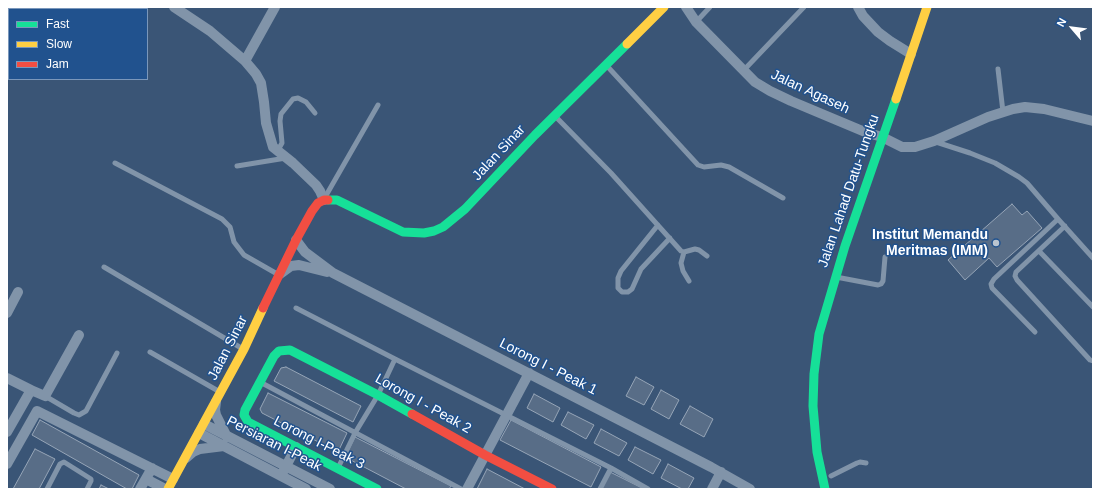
<!DOCTYPE html>
<style>
body{margin:0}
#map{position:relative;width:1100px;height:496px;overflow:hidden;background:#3a5576;font-family:Arial,sans-serif}
canvas{display:block}
.frame{position:absolute;inset:0;border:8px solid #fff;pointer-events:none}
.legend{position:absolute;left:8px;top:8px;width:140px;height:72px;box-sizing:border-box;background:#21528e;border:1px solid #7a97bb;margin:0;padding:5px 7px;list-style:none;font-size:12px;color:#fff}
.legend li{display:flex;align-items:center;gap:8px;height:20px}
.legend b{width:20px;border:1px solid #7a97bb}
.north{position:absolute;left:1052px;top:8px;width:40px;height:40px;-webkit-text-stroke:3px #21528e;paint-order:stroke;rotate:298deg;font-size:11px;font-weight:700;line-height:16px;text-align:center;color:#fff}
.north::after{content:'';display:block;margin:auto;width:14px;height:18px;background:#fff;clip-path:polygon(50% 0,100% 100%,50% 72%,0 100%)}
</style>
<div id="map">
<canvas width="1100" height="496"></canvas>
<div class="frame"></div>
<ul class="legend">
<li><b style="height:5px;background:#16e098"></b>Fast</li>
<li><b style="height:5px;background:#ffcf43"></b>Slow</li>
<li><b style="height:5px;background:#f24e42"></b>Jam</li>
</ul>
<div class="north">N</div>
</div>
<script>
const ctx = document.querySelector('canvas').getContext('2d');
ctx.lineJoin = 'round';
function paint(path, color) { ctx.fillStyle = color; ctx.fill(path, 'evenodd'); }
const poly = rows => new Path2D(rows.map(r => 'M' + r).join(''));
function stroke(path, color, width, dash) { ctx.strokeStyle = color; ctx.lineWidth = width; ctx.lineCap = dash ? 'butt' : 'round'; ctx.setLineDash(dash || []); ctx.stroke(path); }
function label(font, color, halo, rows, align = 'center') {
  ctx.font = font + ' Arial,sans-serif'; ctx.lineWidth = 3; ctx.setLineDash([]); ctx.textBaseline = 'middle'; ctx.strokeStyle = halo; ctx.fillStyle = color; for (const [text, x, y, turn = 0] of rows) {
    ctx.save(); ctx.translate(x, y); ctx.rotate((+turn || 0) * Math.PI / 180); ctx.textAlign = isNaN(turn) ? turn : align; if (halo) ctx.strokeText(text, 0, 0); ctx.fillText(text, 0, 0); ctx.restore();
  }
}
const building = poly([
 [1012,204,1022,215,1027,211,1042,228,997,267,989,258,965,280,948,260,1012,204],
 [286,367,361,406,353,422,274,381,281,368,286,367],
 [636,377,654,387,644,405,626,396,636,377],
 [661,390,679,400,669,419,651,409,661,390],
 [268,393,347,433,338,452,262,413,260,409,268,393],
 [534,394,560,408,553,422,527,408,534,394],
 [690,406,713,419,704,437,680,424,690,406],
 [568,412,594,425,586,439,561,425,568,412],
 [40,420,139,475,132,489,127,489,32,435,40,420],
 [511,420,601,467,591,487,500,440,511,420],
 [601,429,627,443,619,456,594,443,601,429],
 [355,437,451,486,449,489,406,489,345,457,355,437],
 [635,447,661,460,653,474,628,460,635,447],
 [35,449,55,459,39,489,13,489,35,449],
 [668,464,694,478,688,489,682,489,661,478,668,464],
 [487,469,525,489,477,489,487,469],
 [610,472,644,489,601,489,610,472],
 [101,485,109,489,99,489,101,485]
]);
const lane = poly([
 [696,22,710,7],
 [607,66,698,165,704,167,721,165,729,167,783,198],
 [998,69,1003,112],
 [743,71,804,7],
 [555,116,611,173,681,251,684,252,695,249,699,250,707,256],
 [936,142,970,153,995,163,1019,177,1027,183,1058,219,994,279,991,284,992,288,1035,332],
 [278,150,282,143,280,121,281,114,293,99,298,98,306,102,315,113],
 [115,163,222,219,230,227,234,242,244,255,279,275],
 [237,166,286,158],
 [324,199,378,105],
 [1058,219,1093,258],
 [658,225,621,271,618,278,618,288,622,292,628,292,632,289,641,269,670,238],
 [1065,226,1016,272,1015,276,1017,280,1090,360,1093,361],
 [1039,251,1093,307],
 [684,252,681,263,683,271,689,281],
 [104,267,243,349],
 [836,277,878,285,881,284,883,281,885,257],
 [296,308,395,359,611,468,648,489],
 [150,352,220,392],
 [260,382,461,489],
 [45,396,74,413,79,415,86,411,117,353],
 [338,468,355,433,378,395,395,359],
 [831,476,857,463,860,462,866,463],
 [47,489,60,464,64,462,91,479,91,481,87,489],
 [600,489,611,468]
]);
const street = poly([
 [174,7,210,31,245,61,251,68,256,74,261,83,264,102,266,123,273,147,293,163,316,185,320,191,324,200],
 [686,7,696,22,755,82,770,91,791,101,865,132,882,137,902,147,915,147,934,141,988,117,1013,109,1025,107,1044,109,1093,121],
 [858,7,863,16,878,32,890,41,911,54],
 [138,9,140,7],
 [245,61,275,7],
 [296,240,305,252,333,273,711,467,750,489],
 [280,274,291,266,299,265,327,272],
 [7,313,18,292],
 [7,378,31,390],
 [216,402,215,410,216,415,227,437],
 [204,424,330,489],
 [7,432,31,390,45,396,79,335],
 [199,433,306,489],
 [186,458,193,452,200,449,224,446],
 [7,464,37,411,173,479],
 [283,472,296,447],
 [146,479,165,489],
 [140,489,152,468],
 [467,489,529,373],
 [712,489,721,472]
]);
const fast = poly([
 [328,200,337,200,403,232,424,233,434,231,443,227,465,209,535,135,627,44],
 [377,489,248,422,244,415,245,410,274,356,279,351,290,350,378,395,412,414],
 [825,489,817,452,813,406,814,374,819,334,845,246,896,99]
]);
const slow = poly([
 [627,44,664,7],
 [896,99,927,7],
 [168,489,244,349,263,308]
]);
const jam = poly([
 [263,308,296,240,312,211,318,203,324,200,328,200],
 [412,414,485,455,552,489]
]);
const markers = [
 [996,243,4,"#bac4cf"]
];
const streetNames = [
 ["Jalan Agaseh",810,92,25],
 ["Jalan Sinar",499,153,-47],
 ["Jalan Lahad Datu-Tungku",849,191,-71],
 ["Jalan Sinar",228,348,-63],
 ["Lorong I - Peak 1",548,367,27],
 ["Lorong I - Peak 2",423,404,29],
 ["Lorong I-Peak 3",319,443,27],
 ["Persiaran I-Peak",274,444,27]
];
const poiNames = [
 ["Institut Memandu",988,235],
 ["Meritmas (IMM)",988,251]
];
paint(building, '#586d87');
stroke(building, '#96a5b7', 1);
stroke(lane, '#8194a9', 5);
stroke(street, '#8194a9', 10);
stroke(fast, '#16e098', 9);
stroke(slow, '#ffcf43', 9);
stroke(jam, '#f24e42', 9);
for (const [x, y, r, color] of markers) { const dot = new Path2D(); dot.arc(x, y, r, 0, 2 * Math.PI); ctx.fillStyle = color; ctx.fill(dot); stroke(dot, '#21528e', 1.5); }
label('14px', '#fff', '#21528e', streetNames);
label('bold 14px', '#fff', '#21528e', poiNames, 'right');
</script>
